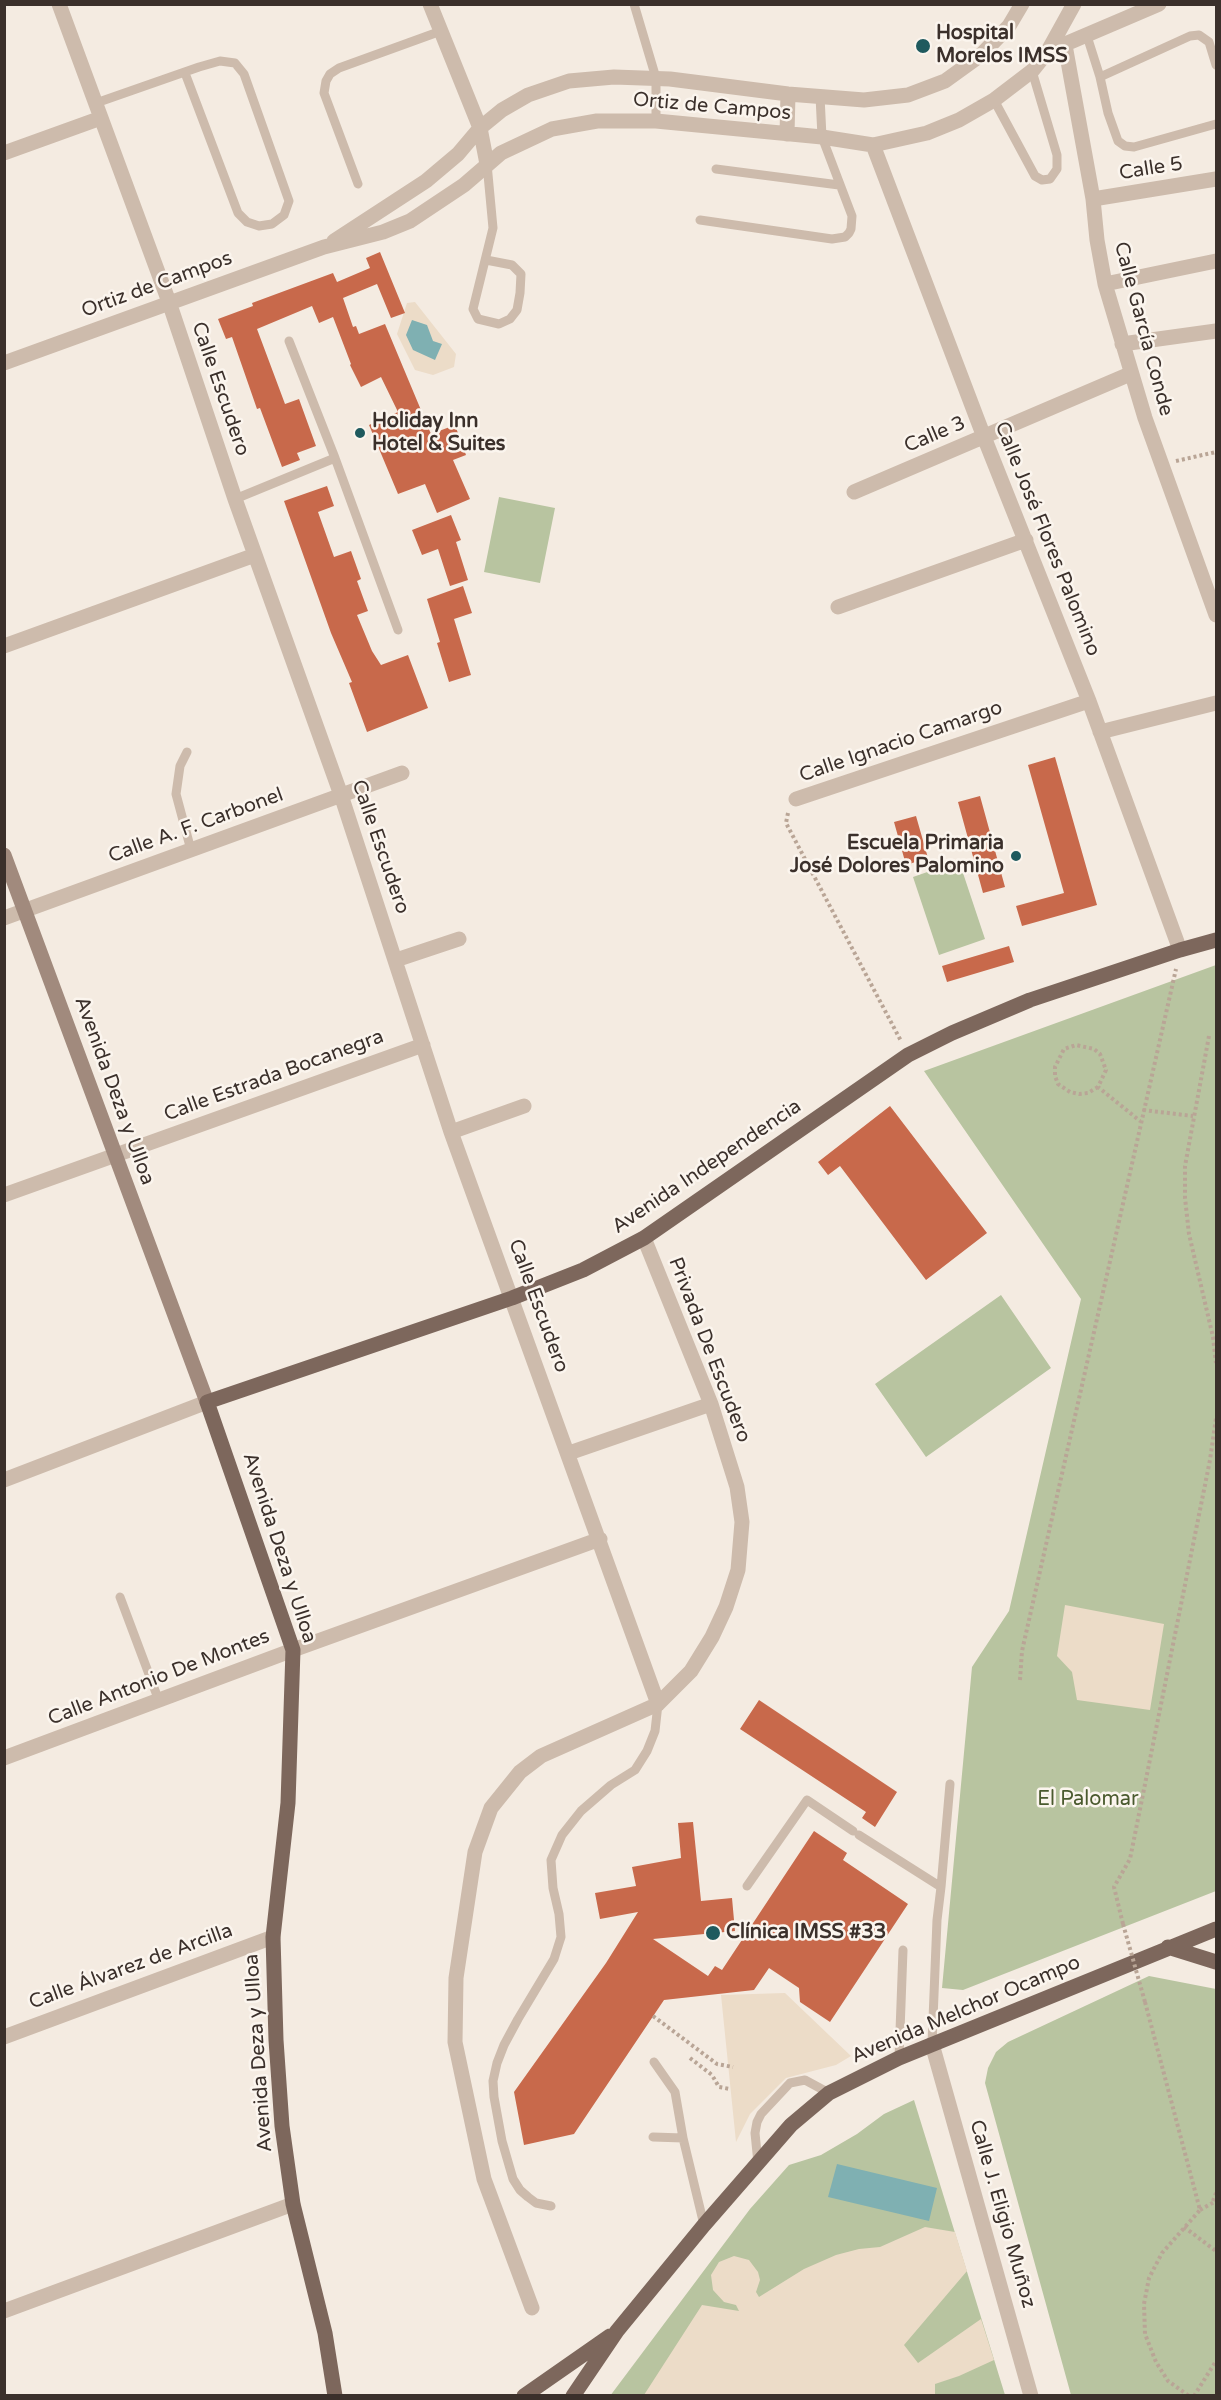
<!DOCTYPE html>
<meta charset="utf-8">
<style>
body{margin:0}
#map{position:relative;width:1221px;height:2400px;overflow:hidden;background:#f4ebe1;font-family:"Varela Round",sans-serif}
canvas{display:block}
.frame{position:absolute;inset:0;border:6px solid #3b302b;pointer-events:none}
</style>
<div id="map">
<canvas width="1221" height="2400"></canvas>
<div class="frame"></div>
</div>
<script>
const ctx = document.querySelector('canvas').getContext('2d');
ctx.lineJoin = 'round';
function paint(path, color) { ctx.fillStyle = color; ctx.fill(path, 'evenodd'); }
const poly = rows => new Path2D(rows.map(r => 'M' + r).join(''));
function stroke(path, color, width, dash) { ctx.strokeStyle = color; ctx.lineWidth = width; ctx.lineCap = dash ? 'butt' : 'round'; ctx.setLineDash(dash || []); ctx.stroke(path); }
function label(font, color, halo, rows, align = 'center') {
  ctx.font = font + ' "Varela Round",sans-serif'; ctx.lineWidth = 5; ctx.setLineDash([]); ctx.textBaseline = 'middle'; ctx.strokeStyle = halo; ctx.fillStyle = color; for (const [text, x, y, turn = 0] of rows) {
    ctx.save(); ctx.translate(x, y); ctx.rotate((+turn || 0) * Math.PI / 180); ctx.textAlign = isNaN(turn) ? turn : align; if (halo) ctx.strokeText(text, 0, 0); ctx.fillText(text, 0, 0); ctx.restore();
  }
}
const green = poly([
 [499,497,555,508,540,583,484,572],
 [959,861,985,939,939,955,913,877],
 [1216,965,1216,1891,963,1990,942,1988,972,1667,1009,1611,1081,1299,924,1071],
 [1001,1295,1051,1368,926,1457,875,1384],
 [1149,1976,1216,1989,1216,2395,1071,2395,985,2083,988,2068,996,2052,1008,2042],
 [914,2100,1005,2395,610,2396,750,2209,789,2165,821,2155,857,2134,884,2114]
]);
const plaza = poly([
 [415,302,456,354,454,367,433,375,415,370,397,334,407,303],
 [1065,1605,1164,1624,1150,1710,1077,1700,1072,1672,1057,1656],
 [785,1993,851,2056,836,2065,786,2078,750,2114,736,2142,721,1995],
 [925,2227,955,2232,967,2271,904,2345,918,2363,981,2319,994,2360,959,2376,935,2384,935,2395,644,2395,702,2305,739,2311,736,2305,724,2302,713,2290,711,2275,719,2262,734,2256,749,2260,758,2272,760,2280,756,2292,759,2297,804,2269,836,2255,859,2249,880,2247]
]);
const water = poly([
 [412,320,427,325,433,341,442,344,435,360,413,350,406,335],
 [837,2164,937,2188,929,2221,828,2197]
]);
const building = poly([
 [380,252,405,313,391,318,377,284,343,298,353,327,356,326,359,334,385,324,431,434,455,425,466,455,453,460,470,499,437,513,425,484,398,494,369,425,398,412,381,377,361,387,350,365,351,364,333,317,319,323,312,306,257,329,285,404,299,399,316,446,297,453,300,460,282,467,260,408,257,409,232,337,226,339,218,319,253,306,252,303,333,273,337,282,370,268,366,258],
 [327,486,334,506,318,512,334,557,351,551,361,579,357,581,368,611,357,615,372,651,381,665,408,655,428,708,367,732,349,683,352,682,331,633,284,501],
 [451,515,461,540,456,542,468,580,450,586,438,549,422,555,412,530],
 [463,586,472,613,454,619,471,675,449,682,437,643,440,642,427,599],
 [1055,757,1097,905,1022,926,1016,906,1064,893,1028,765],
 [980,796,1005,887,983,893,958,802],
 [916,816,928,858,906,865,894,822],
 [1009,946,1014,962,947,982,942,966],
 [890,1106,987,1233,926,1280,840,1166,828,1175,818,1162],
 [759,1700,897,1792,875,1827,862,1818,866,1812,740,1729],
 [693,1822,701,1901,732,1898,735,1931,653,1939,708,1976,715,1966,722,1970,814,1831,847,1853,843,1860,908,1904,830,2022,800,2002,799,1988,769,1968,754,1990,664,2000,574,2134,524,2145,514,2092,606,1963,638,1912,600,1919,595,1893,636,1886,632,1867,681,1858,678,1823]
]);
const path = poly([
 [1176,461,1216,452],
 [788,813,786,823,901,1041],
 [1209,1036,1185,1166,1185,1198,1189,1234,1213,1337,1216,1363],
 [1098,1087,1088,1093,1079,1094,1070,1092,1058,1084,1055,1076,1055,1067,1064,1049,1076,1045,1094,1049,1100,1054,1106,1070,1098,1087,1140,1121],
 [1143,1110,1193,1116],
 [1020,1680,1022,1651,1176,969],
 [1123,1924,1114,1887,1130,1859,1210,1460,1216,1418],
 [1145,2002,1200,2210,1162,2253,1149,2278,1144,2304,1145,2334,1156,2362,1168,2381,1189,2396],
 [653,2016,717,2064,733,2067],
 [690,2058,712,2075,719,2087,730,2089],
 [1213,2201,1216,2193],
 [1200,2210,1216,2201],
 [1184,2227,1216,2251],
 [1194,2396,1216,2361]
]);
const service = poly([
 [634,4,656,78,656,121],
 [1087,36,1100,77,1108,113,1118,141,1125,146,1134,147,1216,124],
 [1100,77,1190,36,1199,35,1209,42,1216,65],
 [994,100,1035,176,1042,180,1050,179,1057,169,1057,155,1032,71],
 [96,103,199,67,220,61,235,63,244,74,289,201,284,215,272,224,259,226,247,222,238,213,185,73],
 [716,169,839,185],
 [358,184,324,93,326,81,330,74,339,68,441,31],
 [700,220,832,239,845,237,849,233,851,229,852,216,822,137,820,96],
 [486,260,512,265,521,274,520,293,517,310,510,319,499,324,478,319,473,309,493,228,487,164],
 [289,341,335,458,398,630],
 [235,499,335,458],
 [187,752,180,766,176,794,191,850],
 [120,1597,159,1701],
 [859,1835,941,1887,937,1920,932,2044],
 [747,1886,807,1800,853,1831],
 [941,1887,950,1784],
 [899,2058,903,1950],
 [654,2062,675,2092,683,2138,704,2225],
 [653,2137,683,2138],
 [758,2163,755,2133,757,2122,761,2114,790,2083,805,2080,829,2093],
 [551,2206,536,2203,528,2197,520,2190,513,2179,502,2141,494,2097,493,2081,497,2063,504,2045,518,2019,554,1959,561,1937,559,1914,553,1888,551,1860,562,1835,581,1811,611,1785,635,1770,647,1751,655,1731,658,1704]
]);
const minor = poly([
 [59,4,169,302,235,499,341,795,451,1132,658,1704],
 [430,4,480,128,487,164],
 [1065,45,1093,199,1097,240,1105,284,1145,418,1216,615],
 [1056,48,1159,4],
 [787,134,788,94],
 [873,145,984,437,1089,701,1180,950],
 [4,153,101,118],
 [1093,199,1216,179],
 [334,241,426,181,458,154,480,128,502,110,528,95,569,81,614,77,670,79,788,94,864,100,908,95,945,81,981,55,1009,26,1022,4],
 [1105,284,1216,261],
 [1122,344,1216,331],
 [4,363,324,247,383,232,410,221,464,185,501,153,552,129,597,121,656,121,822,137,873,145,927,133,959,120,994,100,1032,71,1048,51,1074,4],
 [854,492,1130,374],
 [838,607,1026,540],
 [4,646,255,555],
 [1100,732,1216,703],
 [796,799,1089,701],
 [4,918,402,773],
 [396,960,459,939],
 [451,1132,524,1106],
 [4,1195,423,1045],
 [569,1453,711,1404],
 [4,1480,207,1402],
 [4,1758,293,1650,600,1539],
 [4,2037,273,1937],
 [932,2044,1031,2396],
 [532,2308,484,2179,455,2042,456,1978,475,1852,491,1808,520,1772,541,1756,658,1704,691,1671,712,1637,726,1607,738,1570,742,1522,737,1487,711,1404,644,1238],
 [4,2311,293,2204]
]);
const secondary = poly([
 [4,855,207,1402]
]);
const primary = poly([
 [1168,1947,1216,1962],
 [335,2396,325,2333,293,2204,282,2126,276,2040,273,1937,288,1803,293,1650,207,1402,512,1298,583,1270,644,1238,908,1055,952,1033,1030,1000,1180,950,1216,940],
 [524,2396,610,2336],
 [573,2396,617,2331,704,2225,791,2125,829,2093,899,2058,1216,1929]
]);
const pathBridge = poly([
 [1123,1924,1145,2002]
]);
const markers = [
 [923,46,8,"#1f5a5e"],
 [360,433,6,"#1f5a5e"],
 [1016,856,6,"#1f5a5e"],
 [713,1933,8,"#1f5a5e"]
];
const poiNames = [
 ["Hospital",936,34],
 ["Morelos IMSS",936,57],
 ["Holiday Inn",372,422],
 ["Hotel & Suites",372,445],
 ["Escuela Primaria",1004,844,"right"],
 ["José Dolores Palomino",1004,867,"right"],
 ["Clínica IMSS #33",726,1933]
];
const streetNames = [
 ["Ortiz de Campos",712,107,5],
 ["Calle 5",1151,169,-9],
 ["Ortiz de Campos",157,285,-20],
 ["Calle García Conde",1143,329,75],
 ["Calle Escudero",220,389,71],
 ["Calle 3",935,435,-23],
 ["Calle José Flores Palomino",1047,539,68],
 ["Calle Ignacio Camargo",901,742,-19],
 ["Calle A. F. Carbonel",196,826,-20],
 ["Calle Escudero",380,847,71],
 ["Calle Estrada Bocanegra",274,1076,-20],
 ["Avenida Deza y Ulloa",114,1091,70],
 ["Avenida Independencia",707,1167,-34],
 ["Calle Escudero",538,1306,70],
 ["Privada De Escudero",709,1350,69],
 ["Avenida Deza y Ulloa",279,1548,72],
 ["Calle Antonio De Montes",159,1678,-21],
 ["Calle Álvarez de Arcilla",131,1967,-20],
 ["Avenida Melchor Ocampo",966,2010,-23],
 ["Avenida Deza y Ulloa",259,2053,-94],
 ["Calle J. Eligio Muñoz",1002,2214,74]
];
const parkNames = [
 ["El Palomar",1088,1800]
];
paint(green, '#b8c4a0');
paint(plaza, '#ecdcc8');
paint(water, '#7fb0b2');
paint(building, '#c8694b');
stroke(path, '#b9a596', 4, [3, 3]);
stroke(service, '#cdbbac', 9);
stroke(minor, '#cdbbac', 15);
stroke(secondary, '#a18a7d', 15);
stroke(primary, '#7d675c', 15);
stroke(pathBridge, '#b9a596', 4, [3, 3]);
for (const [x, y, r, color] of markers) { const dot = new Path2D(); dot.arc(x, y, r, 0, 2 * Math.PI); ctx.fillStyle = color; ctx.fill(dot); stroke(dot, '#fbf5ee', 2); }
label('bold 20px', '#3b302b', '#fbf5ee', poiNames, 'left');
label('20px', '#3b302b', '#fbf5ee', streetNames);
label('20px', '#4a5a2e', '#fbf5ee', parkNames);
</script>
